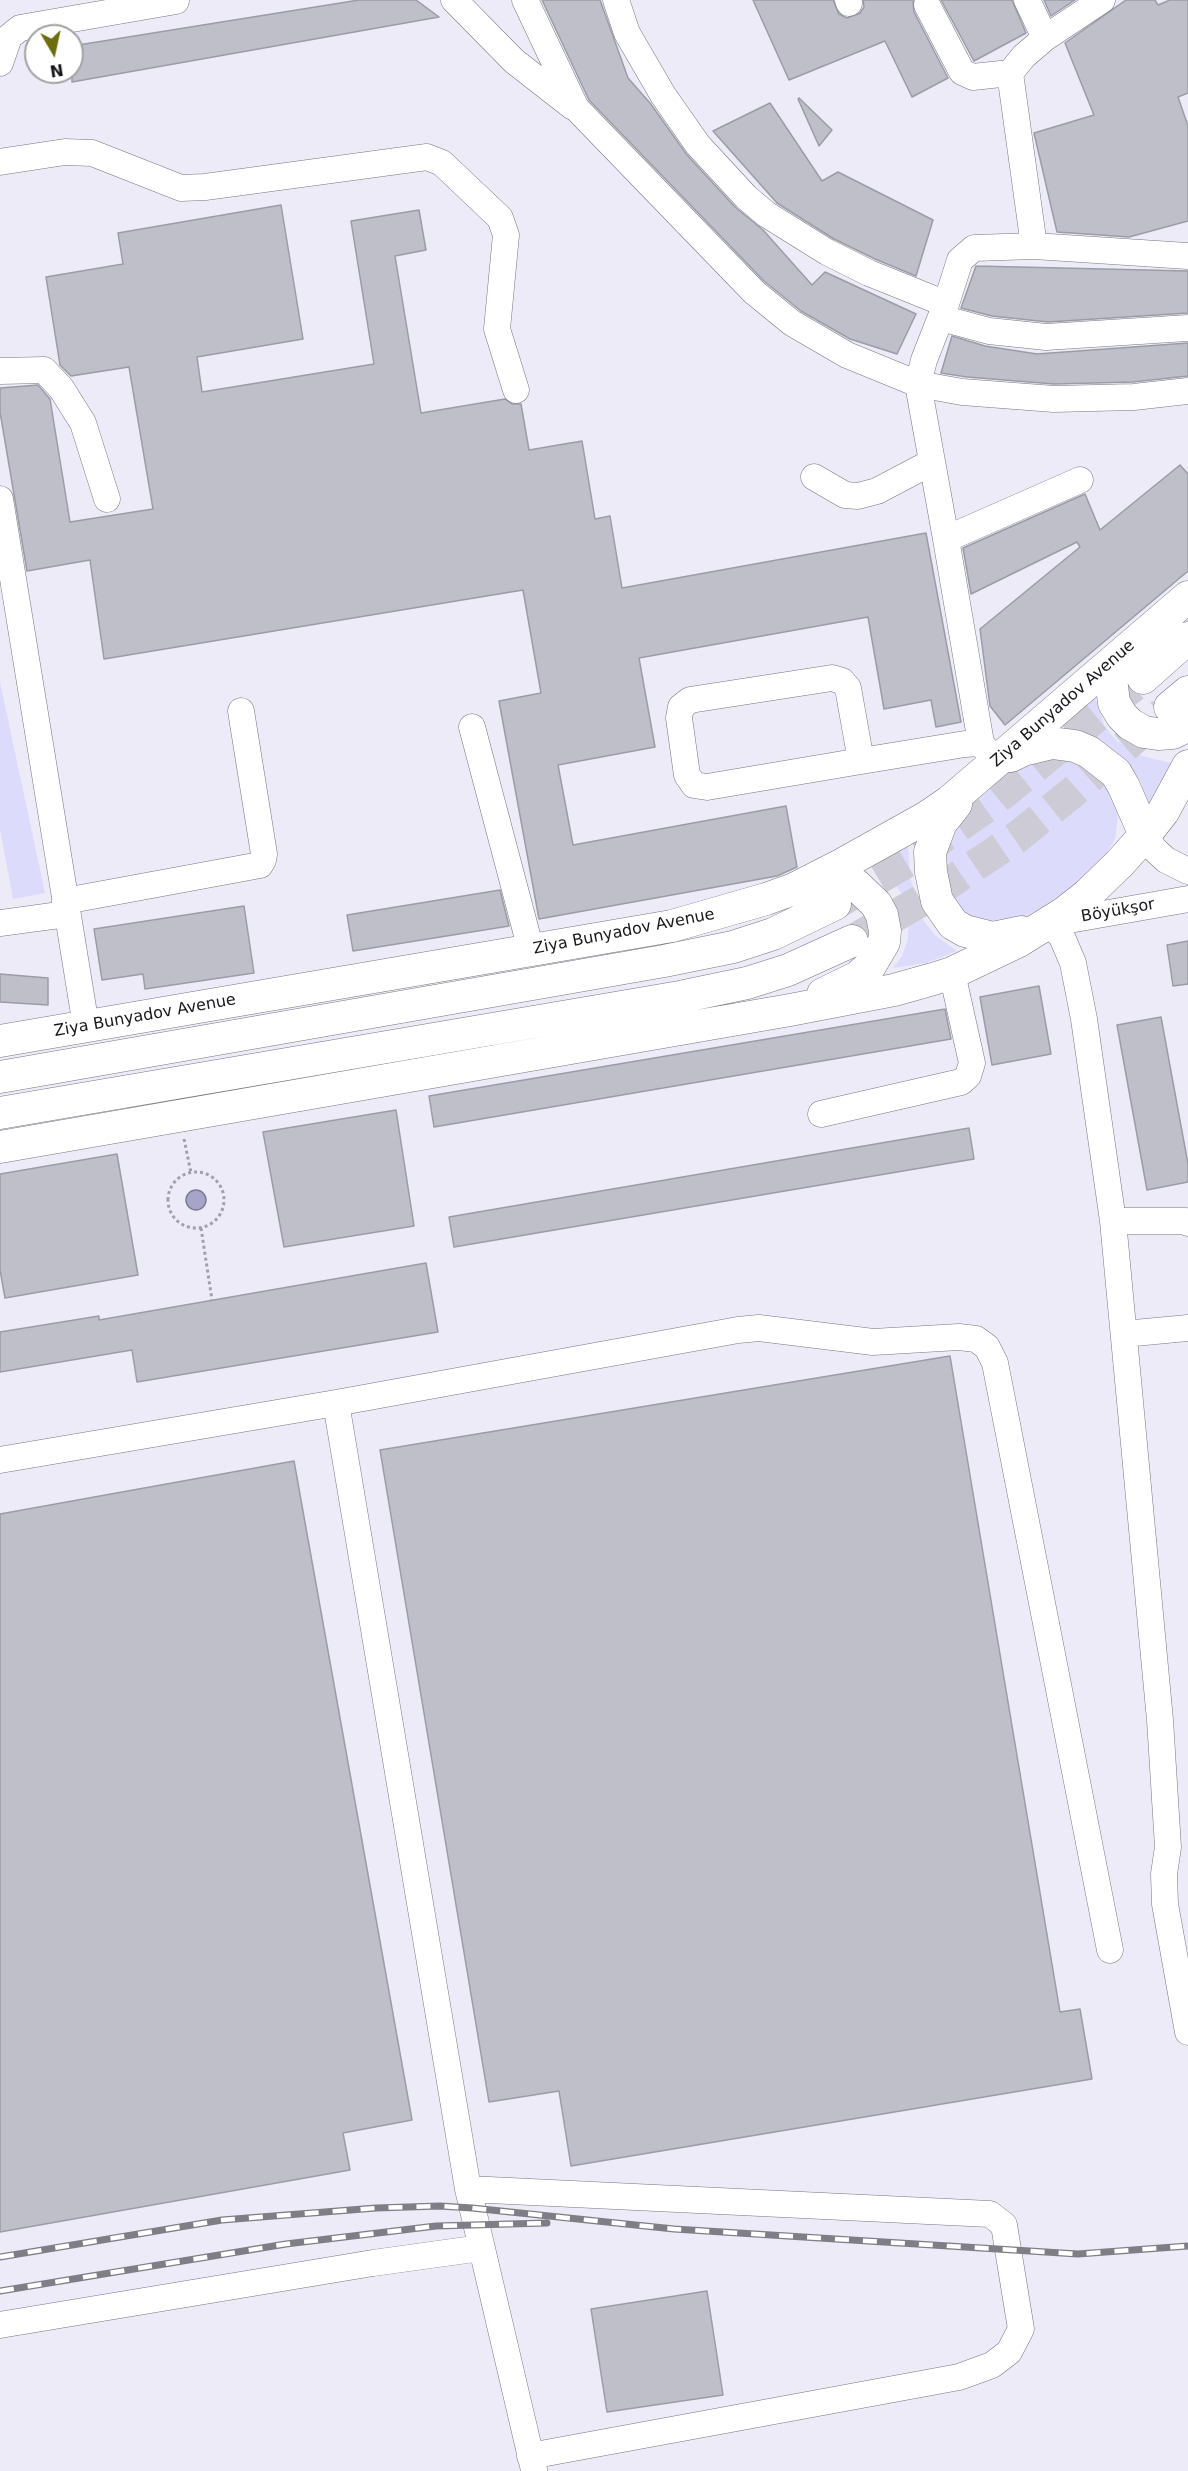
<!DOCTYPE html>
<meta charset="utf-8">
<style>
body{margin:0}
#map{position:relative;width:1188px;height:2471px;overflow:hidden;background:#ecebf7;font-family:"DejaVu Sans",sans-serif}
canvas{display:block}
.north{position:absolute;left:24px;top:24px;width:60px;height:60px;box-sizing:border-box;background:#fff;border:2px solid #a2a2a4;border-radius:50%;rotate:171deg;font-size:16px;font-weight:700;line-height:24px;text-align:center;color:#17171b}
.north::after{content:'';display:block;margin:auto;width:21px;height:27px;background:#6e6d0d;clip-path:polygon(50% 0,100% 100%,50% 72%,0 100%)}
</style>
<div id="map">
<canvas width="1188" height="2471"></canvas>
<div class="north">N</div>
</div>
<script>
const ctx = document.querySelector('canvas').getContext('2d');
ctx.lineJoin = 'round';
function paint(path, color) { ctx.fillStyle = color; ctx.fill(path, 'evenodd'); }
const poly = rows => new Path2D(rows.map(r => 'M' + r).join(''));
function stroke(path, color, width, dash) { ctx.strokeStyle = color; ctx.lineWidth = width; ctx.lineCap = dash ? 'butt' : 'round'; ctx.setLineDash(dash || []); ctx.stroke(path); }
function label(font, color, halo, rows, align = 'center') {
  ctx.font = font + ' "DejaVu Sans",sans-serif'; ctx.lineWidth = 4.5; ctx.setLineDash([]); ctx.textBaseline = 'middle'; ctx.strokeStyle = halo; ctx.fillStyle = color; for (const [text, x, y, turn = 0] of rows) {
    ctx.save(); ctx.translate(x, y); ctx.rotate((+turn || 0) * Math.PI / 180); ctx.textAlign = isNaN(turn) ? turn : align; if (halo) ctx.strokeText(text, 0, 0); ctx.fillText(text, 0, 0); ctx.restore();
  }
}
const green = poly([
 [0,682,45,893,13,899,0,829],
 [1094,695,1105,727,1117,741,1142,756,1171,763,1148,805,1140,780,1128,765,1096,740,1062,723],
 [1044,758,1077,758,1105,779,1115,800,1118,816,1115,839,1103,859,1073,887,1038,910,1018,919,995,924,976,920,965,913,955,901,941,870,947,831,960,814,1010,772,1029,762],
 [908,843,910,877,923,920,935,935,957,951,926,963,893,968,902,956,908,939,909,918,902,895,894,882,871,863]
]);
const water = poly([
 '186 1200a10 10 0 1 1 20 0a10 10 0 1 1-20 0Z'
]);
const building = poly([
 [359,0,416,0,439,17,72,82,72,46,359,0],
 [542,0,600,0,628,78,650,103,687,155,735,207,763,230,812,285,825,272,916,314,897,354,850,339,801,311,764,281,589,100,542,0],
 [753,0,833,0,839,14,847,18,860,13,864,7,863,0,913,0,914,12,948,78,912,97,885,41,789,80,753,0],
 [941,0,1012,0,1026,33,974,61,941,0],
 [1044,0,1075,0,1051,16,1044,0],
 [1126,0,1155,0,1158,5,1170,0,1188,0,1188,93,1178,97,1188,126,1188,221,1129,237,1057,232,1034,133,1094,115,1065,43,1126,0],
 [799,98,832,130,819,146,798,99,799,98],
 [770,103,822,181,838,172,933,220,916,276,875,259,834,239,777,203,713,131,770,103],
 [281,205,303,339,197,357,202,392,374,364,351,221,419,210,426,250,395,256,421,413,505,399,512,404,521,404,529,450,582,441,595,519,610,516,622,588,926,533,961,722,936,727,931,700,884,709,868,617,639,658,655,747,558,765,573,845,786,806,797,867,777,876,539,919,499,701,541,693,523,590,104,659,90,560,27,571,0,412,0,388,38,385,50,399,70,522,153,509,129,367,71,376,60,365,46,277,123,264,118,233,281,205],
 [976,266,1188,271,1188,313,1048,322,992,316,961,308,976,266],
 [952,336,985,346,1037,354,1188,343,1188,376,1133,382,1054,384,967,377,941,373,952,336],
 [1180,465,1188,474,1188,571,1005,725,990,706,980,629,1080,547,1077,542,971,594,963,548,1085,494,1100,530,1180,465],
 [500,890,509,926,353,951,347,915,500,890],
 [244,906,254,973,145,989,143,974,102,980,94,929,244,906],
 [1188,941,1188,984,1173,986,1167,945,1188,941],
 [0,974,48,978,48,1005,0,1002,0,974],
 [1039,986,1051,1054,992,1065,980,997,1039,986],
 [945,1009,951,1039,434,1127,429,1096,945,1009],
 [1161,1017,1188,1164,1188,1182,1147,1190,1117,1025,1161,1017],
 [396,1110,414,1226,284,1247,263,1132,396,1110],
 [969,1128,974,1159,454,1247,449,1217,969,1128],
 [117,1154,138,1275,5,1298,0,1270,0,1174,117,1154],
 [426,1263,438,1332,137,1382,132,1350,0,1372,0,1332,99,1316,99,1320,426,1263],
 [950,1356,1060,2012,1080,2009,1092,2079,571,2166,559,2091,489,2102,380,1450,950,1356],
 [294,1461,412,2120,343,2133,350,2170,0,2232,0,1514,294,1461],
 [707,2291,723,2395,607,2412,591,2309,707,2291]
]);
const majorTunnel = poly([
 [837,903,913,858,989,805,1143,678],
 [852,941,936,892,1016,838,1073,792,1163,713]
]);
const path = poly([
 [184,1139,191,1173],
 '168 1200a28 28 0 1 1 56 0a28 28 0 1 1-56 0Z',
 [201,1228,212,1300]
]);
const minor = poly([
 [454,0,514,61,573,107],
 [525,0,576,108,754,292,792,323,847,355,918,384,962,392,1054,399,1134,397,1188,391],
 [616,0,627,33,663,95,698,145,746,197,766,214,827,252,869,273,946,304],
 [848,0,849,3],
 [1027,0,1045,38],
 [927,5,962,72,973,77,1010,73],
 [0,63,9,37,20,28,176,1],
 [0,162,65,152,92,153,181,188,205,187,427,157,442,163,500,218,506,235,497,329,516,390],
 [1034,246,1010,73,1024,56,1045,38,1102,0],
 [941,318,989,331,1046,337,1188,328],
 [0,371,44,370,61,388,83,423,107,499],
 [814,477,845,495,858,496,877,491,932,462],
 [0,499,86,1026],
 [946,539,918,384,924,360,946,304,960,260,974,248,1034,246,1188,256],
 [472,727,531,950],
 [991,756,981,743,946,539,1080,480],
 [861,761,848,688,842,681,832,678,690,700,681,707,679,718,687,775,694,785,707,787,861,761,965,744,981,743],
 [1145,835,1154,849,1166,860,1188,871],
 [65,901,260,865,263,860,264,854,241,711],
 [0,923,67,914],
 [1049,923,1062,937,1073,963,1084,1019,1113,1221,1160,1720,1168,1847,1164,1874,1165,1904,1188,2032],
 [1052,923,1188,899],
 [821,1114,961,1082,968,1076,972,1063,952,973],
 [1113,1221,1186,1221,1188,1223],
 [1124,1334,1188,1328],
 [336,1403,468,2189,534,2470],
 [0,1460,336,1403,738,1330,759,1328,873,1342,959,1337,976,1339,987,1347,995,1363,1110,1950],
 [468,2189,990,2214,1004,2225,1021,2329,1009,2352,992,2365,959,2377,530,2456],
 [0,2325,373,2263,481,2248]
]);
const major = poly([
 [1127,653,1117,666,1111,678,1114,703,1122,716,1130,724,1144,732,1158,734,1173,733,1188,725],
 [1143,678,1188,638],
 [1170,707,1188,692],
 [1011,756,1023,750,1052,743,1075,746,1089,752,1116,773,1124,787,1145,835],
 [956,804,941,823,930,852,931,872,937,901,953,924,965,931,993,938,1022,932],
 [811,884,826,881,844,881,856,885,876,904,882,915,885,931,884,942,870,966,858,977,823,994],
 [0,1041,672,926,766,899,794,889,841,865,927,817,949,802,1188,597],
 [0,1077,664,961,733,947,773,934,835,904],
 [0,1113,680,997,747,983,788,970,852,941],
 [0,1147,790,1010,894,990,933,979,952,973,1019,941,1064,913,1087,895,1120,863,1145,835,1163,812,1188,766]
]);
const rail = poly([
 [0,2257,222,2220,376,2208,440,2206,472,2208,674,2229,1078,2254,1188,2246],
 [0,2291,286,2244,436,2226,547,2223]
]);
const streetNames = [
 ["Ziya Bunyadov Avenue",1063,704,-41],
 ["Böyükşor",1118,911,-10],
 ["Ziya Bunyadov Avenue",624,932,-11],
 ["Ziya Bunyadov Avenue",145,1016,-10]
];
paint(green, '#dddbfc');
paint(water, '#a7a4ca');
stroke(water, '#7c7a96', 1.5);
paint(building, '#bfbfca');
stroke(building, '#9c9ca7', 1.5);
stroke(majorTunnel, '#cccbd6', 32, [32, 16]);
stroke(minor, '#777681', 27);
stroke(major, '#777681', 33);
stroke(path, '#a1a0a9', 3, [3, 3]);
stroke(minor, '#fff', 26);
stroke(major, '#fff', 32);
stroke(rail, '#7f7e86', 7);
stroke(rail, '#fff', 4.5, [14]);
label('16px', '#17171b', '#fff', streetNames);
</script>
